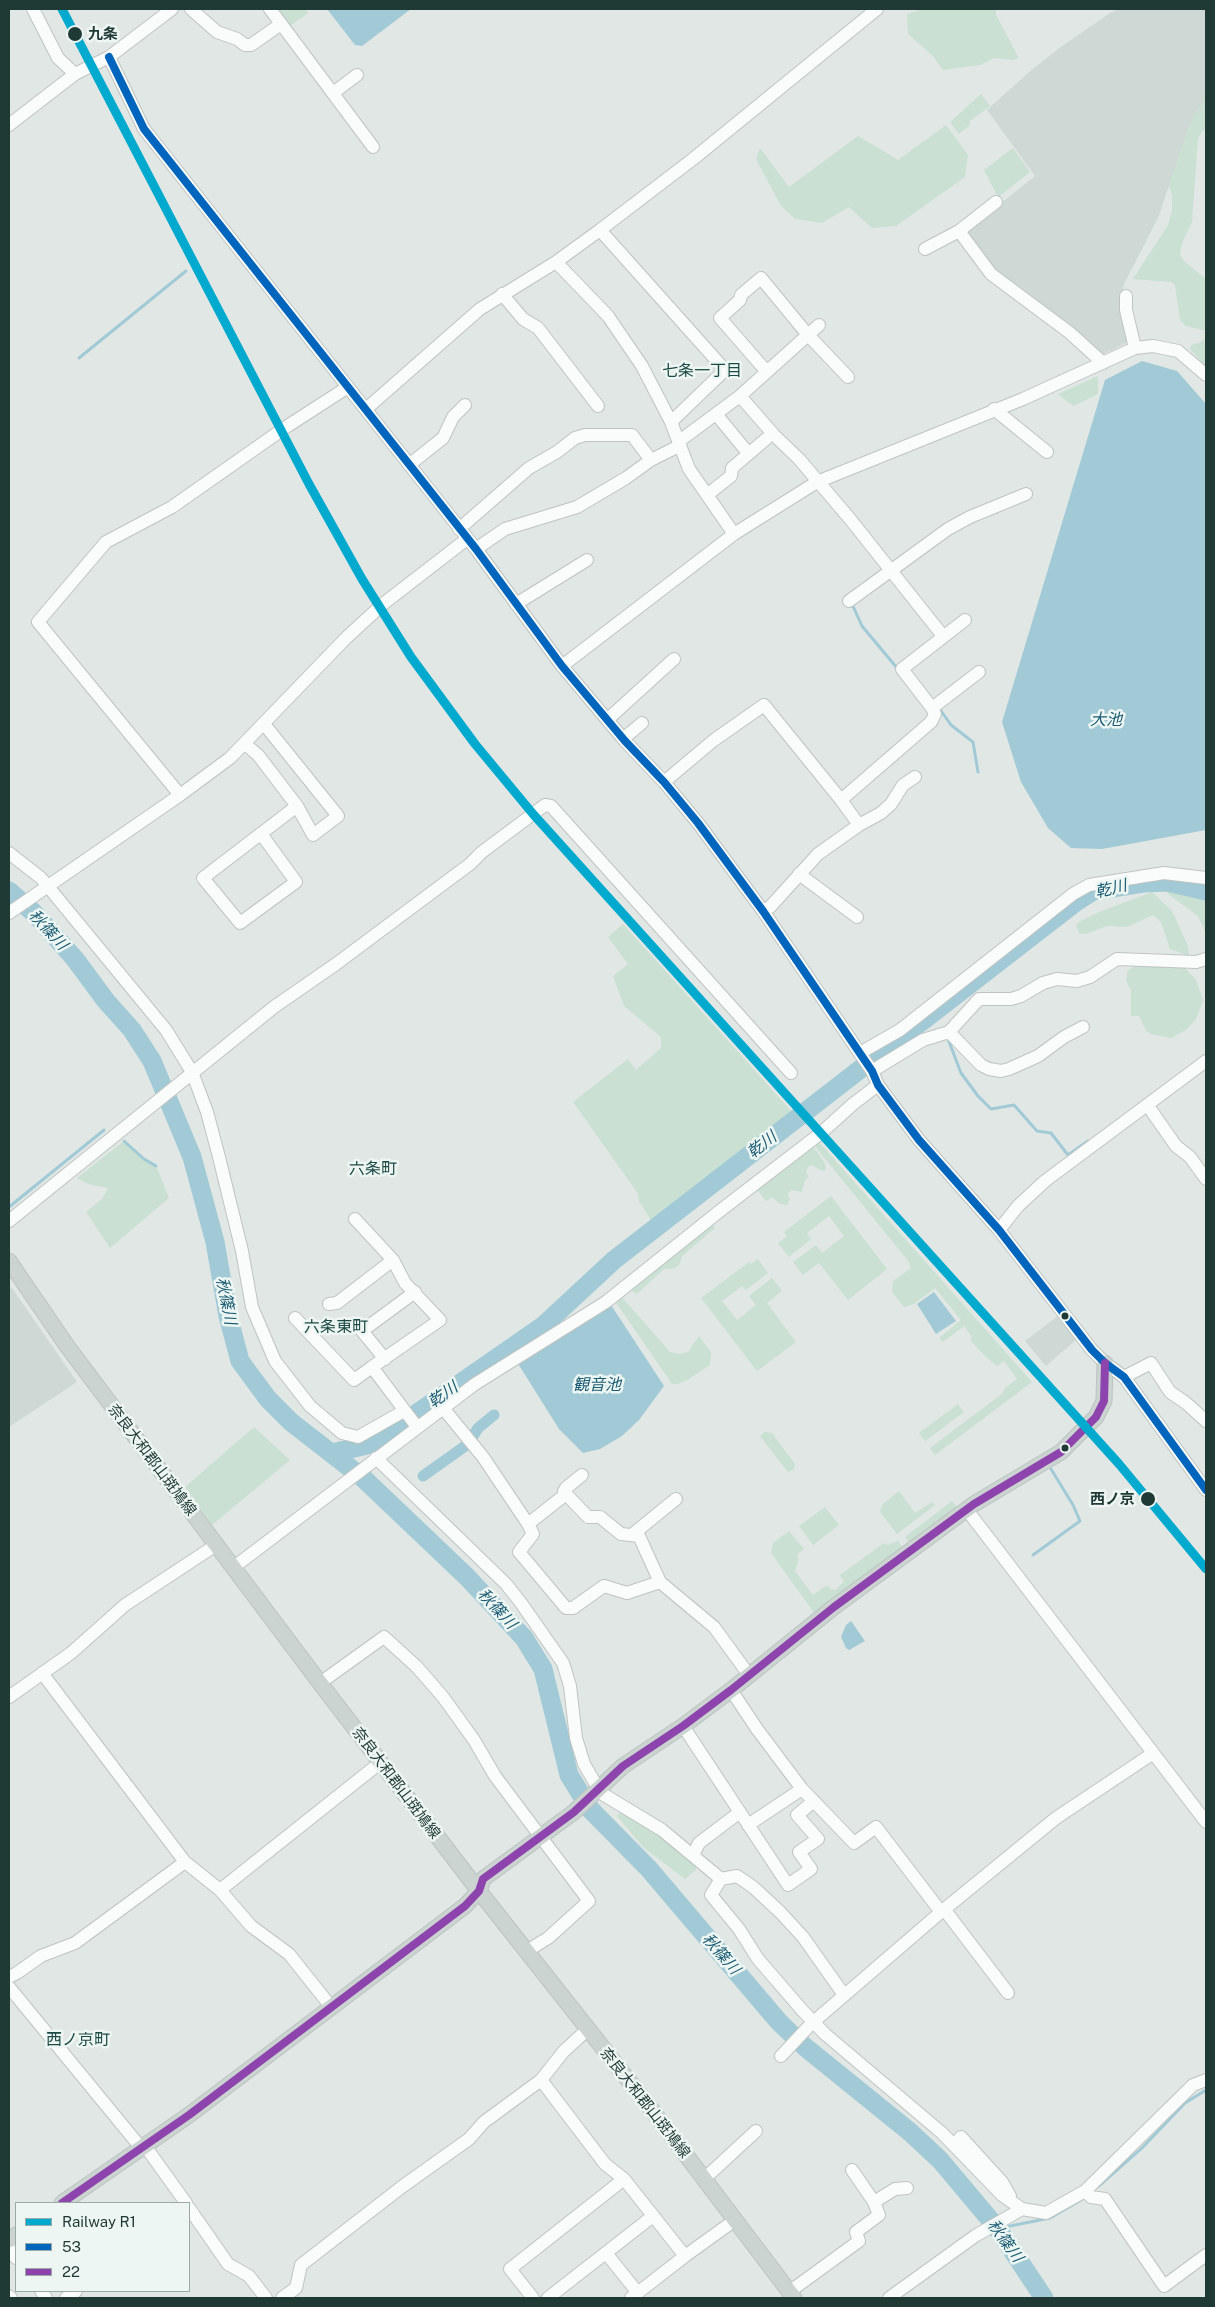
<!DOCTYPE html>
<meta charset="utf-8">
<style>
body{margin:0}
#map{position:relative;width:1215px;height:2307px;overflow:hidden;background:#e1e7e4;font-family:"Public Sans",sans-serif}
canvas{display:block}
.frame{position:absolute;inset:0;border:10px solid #1f3935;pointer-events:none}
.legend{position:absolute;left:15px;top:2202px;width:175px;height:90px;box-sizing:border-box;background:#eef6f3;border:1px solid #9baaa7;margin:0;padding:6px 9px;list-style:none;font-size:15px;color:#1f3935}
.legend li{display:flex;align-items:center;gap:10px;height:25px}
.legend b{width:25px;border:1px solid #9baaa7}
</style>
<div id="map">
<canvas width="1215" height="2307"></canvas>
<div class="frame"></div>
<ul class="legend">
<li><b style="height:6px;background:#00a9ce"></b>Railway R1</li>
<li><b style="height:6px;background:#0065bd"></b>53</li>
<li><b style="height:6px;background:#8e44ad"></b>22</li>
</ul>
</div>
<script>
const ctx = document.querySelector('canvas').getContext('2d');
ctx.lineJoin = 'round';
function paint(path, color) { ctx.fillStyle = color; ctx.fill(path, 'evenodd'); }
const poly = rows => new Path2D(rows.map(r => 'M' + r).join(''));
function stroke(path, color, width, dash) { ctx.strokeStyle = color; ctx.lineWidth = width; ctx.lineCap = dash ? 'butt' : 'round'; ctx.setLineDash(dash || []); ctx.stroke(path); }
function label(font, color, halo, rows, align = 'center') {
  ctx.font = font + ' "Public Sans","Noto Sans JP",sans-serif'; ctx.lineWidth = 5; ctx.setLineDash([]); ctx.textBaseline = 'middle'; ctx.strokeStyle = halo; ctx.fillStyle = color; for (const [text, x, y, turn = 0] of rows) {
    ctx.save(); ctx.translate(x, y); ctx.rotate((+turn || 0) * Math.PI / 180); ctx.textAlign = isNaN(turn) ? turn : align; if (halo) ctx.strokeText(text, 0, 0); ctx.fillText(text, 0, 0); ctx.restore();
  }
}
const built = poly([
 [1119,9,1206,9,1206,100,1193,116,1158,218,1124,284,1121,302,1128,340,1126,343,1101,355,990,268,966,231,1035,176,987,110,1028,73,1058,49,1110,13],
 [12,1288,77,1382,9,1427,9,1290],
 [1058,1316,1077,1339,1046,1366,1025,1341]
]);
const green = poly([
 [278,9,305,9,308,13,290,26],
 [923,9,996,9,996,15,1019,58,1014,60,994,58,980,65,943,70,933,56,908,34,907,14],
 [981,94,990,106,970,121,970,125,959,134,950,122],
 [1206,100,1206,132,1203,130,1198,138,1192,222,1182,243,1180,254,1184,261,1206,279,1206,331,1186,326,1180,320,1175,285,1171,282,1133,279,1168,225,1172,211,1172,195,1169,185,1193,116],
 [946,125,968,155,965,177,896,226,872,228,849,207,822,223,795,219,781,206,756,159,760,148,789,187,858,136,898,160],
 [1013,148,1030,172,998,197,984,170],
 [1206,338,1206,367,1190,349,1191,345,1201,342],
 [1098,376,1098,394,1073,406,1058,394],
 [1172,885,1206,893,1206,933,1198,916,1168,894,1167,887],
 [1152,892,1172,911,1188,946,1189,956,1170,949,1161,922,1153,915,1127,927,1107,926,1086,934,1079,933,1076,925,1081,921,1099,912],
 [623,924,792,1112,652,1222,639,1201,637,1192,573,1102,628,1059,636,1070,661,1048,661,1037,624,1006,613,976,628,964,608,937],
 [1154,964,1185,968,1196,980,1203,1000,1196,1019,1186,1030,1171,1038,1151,1034,1146,1031,1139,1016,1131,1016,1131,991,1126,980,1128,970,1136,966],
 [124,1141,143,1159,156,1166,169,1198,110,1248,86,1212,102,1199,108,1188,88,1184,77,1178],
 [818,1141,1032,1382,935,1455,930,1448,1003,1393,1004,1389,1017,1379,1004,1361,997,1366,984,1355,970,1340,972,1337,964,1326,943,1342,939,1338,961,1320,935,1288,914,1304,904,1307,892,1292,893,1281,911,1268,909,1262,818,1150,814,1144],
 [812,1145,825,1163,826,1170,822,1171,812,1165,808,1167,806,1172,809,1177,805,1180,802,1192,792,1190,787,1194,790,1199,787,1205,780,1204,772,1197,766,1201,755,1187],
 [831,1196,887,1269,848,1300,819,1263,803,1275,793,1262,816,1245,822,1253,844,1236,829,1216,807,1233,811,1239,789,1257,778,1243,787,1236,784,1232],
 [710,1221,715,1228,682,1256,680,1264,675,1268,664,1269,637,1294,629,1289],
 [758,1259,768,1273,746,1290,742,1286,722,1301,737,1320,756,1305,749,1296,772,1278,782,1291,767,1303,796,1342,757,1371,701,1298,749,1262,751,1264],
 [621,1296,670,1352,679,1354,688,1352,699,1336,711,1352,710,1365,687,1380,678,1384,672,1384,615,1301],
 [958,1404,964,1412,925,1441,919,1433],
 [254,1427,290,1460,212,1525,185,1487],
 [765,1432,772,1433,795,1464,794,1469,788,1472,760,1436],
 [899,1491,915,1513,932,1502,935,1505,897,1534,880,1512,883,1504],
 [952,1501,958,1508,910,1544,905,1537],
 [825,1507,839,1525,813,1545,799,1526],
 [789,1531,804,1549,797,1555,799,1559,795,1571,813,1595,827,1585,830,1589,835,1590,844,1582,840,1575,884,1543,886,1545,898,1541,903,1548,815,1614,771,1553,773,1543],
 [623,1811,660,1834,696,1865,696,1870,685,1879,644,1848,617,1816]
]);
const water = poly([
 [327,9,411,9,362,46,355,45],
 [1142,361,1177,371,1206,404,1206,830,1102,849,1071,848,1048,828,1021,782,1002,722,1105,380],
 [934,1292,956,1321,936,1334,917,1304],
 [611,1305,664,1386,639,1420,622,1436,600,1449,583,1453,559,1429,517,1362],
 [851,1621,865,1641,849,1650,846,1648,841,1637,846,1625]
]);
const stream = poly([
 [79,358,186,271],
 [852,604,862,626,897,668],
 [939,708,951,725,973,742,978,772],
 [948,1039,961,1073,978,1096,991,1109,1014,1105,1037,1131,1051,1133,1068,1155,1088,1141],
 [124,1141,144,1159,156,1166],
 [9,1207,104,1130],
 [1033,1555,1080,1521,1073,1505,1051,1469],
 [1099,2186,1142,2148,1185,2103,1206,2090],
 [1000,2228,1050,2218,1081,2200]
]);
const canal = poly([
 [423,1476,468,1444,478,1428,494,1415]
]);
const river = poly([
 [9,891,34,913,75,959,106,1001,132,1030,152,1061,192,1157,215,1242,228,1316,240,1361,251,1376,268,1399,291,1422,363,1478,467,1577,524,1638,543,1669,569,1775,590,1809,649,1869,779,2022,805,2047,910,2132,940,2160,998,2229,1044,2298],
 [332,1453,367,1445,387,1434,544,1325,614,1260,1076,902,1093,891,1143,883,1167,882,1206,891]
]);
const minor = poly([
 [33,9,58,58,75,74],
 [191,9,217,32,237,39,245,45,251,45,281,24],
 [270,9,373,147],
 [109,57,144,129,476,549,562,666,625,741,664,782,698,823,763,911,872,1071,878,1085,919,1140,999,1230,1092,1350,1105,1363,1124,1377,1206,1490],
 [333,93,357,75],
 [9,125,75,74,109,57,172,9],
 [600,230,725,370,671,422],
 [959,231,991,274,1070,333,1103,363],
 [925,249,959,231,996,202],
 [556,262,608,316,642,366,671,422,689,469,734,534],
 [502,294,523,319,538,328,598,406],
 [1126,296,1126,310,1135,348],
 [767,372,720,318,740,300,741,295,761,278,808,335,848,377],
 [740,396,774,435,799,459,850,519,943,636],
 [366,409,480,309,556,262,600,230,693,159,877,9],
 [994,409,1047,452],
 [716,414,748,453],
 [678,442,740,396,819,325],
 [409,465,443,438,453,417,465,405],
 [707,495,731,476,732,468,766,439],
 [459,529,529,468,557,452,575,438,585,435,632,435,651,460],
 [476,549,505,529,577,507,626,478,651,460,679,446],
 [849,601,948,529,970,517,1026,494],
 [516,604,587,560],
 [562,666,734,534,817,482,1023,399,1135,348,1153,346,1178,351,1206,375],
 [932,708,979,672],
 [608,719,674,659],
 [264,724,338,816,313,835,297,806],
 [623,739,642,723],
 [245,744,258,755,297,806,203,878,240,923,296,882,262,835],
 [664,782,714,740,764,705,841,800,859,825,818,854,770,907,763,911],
 [180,795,38,622,106,542,172,507,286,427,348,387],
 [841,800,931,722,935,714,932,708,902,669,965,620],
 [859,825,881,813,891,804,903,785,915,777],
 [9,853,41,878,166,1030,192,1072,207,1112,219,1157,242,1251,252,1307,275,1361,310,1406,342,1433,358,1437,404,1411],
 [799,874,857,917],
 [9,913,180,795,230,758,347,637,383,604,467,539],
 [949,1032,981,1065,989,1069,1001,1071,1009,1069,1038,1056,1064,1037,1083,1027],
 [860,1053,900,1030,1073,894,1089,885,1164,873,1206,878],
 [872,1071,923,1040,949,1032,979,999,1011,999,1021,996,1043,983,1057,979,1077,981,1090,977,1117,959,1196,962,1206,959],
 [1148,1106,1176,1146,1190,1157,1206,1179],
 [355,1219,393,1260,405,1283,440,1320,372,1367],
 [9,1221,274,1007,336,964,470,864,482,852,545,805,551,806,791,1073],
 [999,1230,1018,1206,1045,1181,1206,1061],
 [329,1304,337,1303,393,1260],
 [295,1318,354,1380,372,1367,417,1427],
 [385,1359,362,1331,415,1292],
 [1124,1377,1151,1363,1170,1392,1186,1403,1206,1421],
 [443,1408,483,1457,528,1524,533,1534,519,1552,566,1608,573,1608,604,1586,627,1593,660,1582,714,1627,749,1675],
 [376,1458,506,1584,521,1603,563,1663,570,1686,576,1738,584,1764,598,1788,596,1790,662,1830,721,1879,737,1876,753,1887,780,1912,803,1937,844,1995],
 [566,1494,564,1491,566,1488,582,1475],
 [967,1510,1206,1822],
 [528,1524,566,1494,588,1517,600,1517,621,1534,639,1536,660,1582],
 [633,1534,676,1499],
 [234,1567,475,1384,606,1302,721,1210,821,1133,853,1104,878,1085],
 [42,1673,185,1862,220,1890,251,1926,289,1954,332,2008],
 [320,1683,384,1637,417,1667,443,1697,474,1740,495,1776,589,1901,548,1938,527,1951],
 [731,1690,757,1729,802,1789,854,1843,876,1827,941,1912],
 [9,1697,71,1653,125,1605,216,1545],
 [683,1726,788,1885,811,1869,799,1852,818,1839,797,1815,814,1801],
 [748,1825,802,1789],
 [693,1855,699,1843,740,1812],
 [721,1879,711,1895,739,1929,758,1959,802,2010,825,2034,942,2133,1002,2195,1022,2209,1046,2213,1085,2191,1193,2085,1206,2080],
 [220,1890,381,1762],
 [944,1909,1008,1993],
 [9,1977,17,1973,41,1956,75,1943,185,1862],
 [9,1987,142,2149],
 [781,2056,811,2024,941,1912,1056,1818,1152,1754],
 [541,2080,605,2164,624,2179,685,2256],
 [954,2145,961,2137,1002,2182,1010,2196],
 [145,2146,186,2203],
 [704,2179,756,2131],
 [1085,2191,1091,2197,1105,2199,1164,2286,1206,2255],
 [874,2202,895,2189,907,2188],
 [189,2208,228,2264,249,2276,266,2298],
 [9,2248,16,2258],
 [606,2253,638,2293],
 [41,2291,46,2298],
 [789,2292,859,2241,856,2232,879,2215,874,2202,852,2170],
 [9,2296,11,2298],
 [66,2298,76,2291],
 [282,2298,296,2288,301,2265,403,2186,469,2139,484,2122,541,2080,564,2051,588,2029],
 [533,2298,510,2269,624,2179],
 [548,2298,653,2216],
 [631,2298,685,2256,735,2220],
 [889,2298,975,2236,1022,2209]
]);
const major = poly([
 [9,1261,67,1346,320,1683,479,1891,652,2110,794,2298],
 [62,2203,189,2115,465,1906,479,1891,483,1879,574,1812,623,1766,683,1726,731,1690,834,1607,974,1504,1061,1452,1096,1417,1104,1401,1105,1363],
 [9,2240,16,2235]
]);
const bus1 = poly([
 [109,57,144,129,476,549,562,666,625,741,664,782,698,823,763,911,872,1071,878,1085,919,1140,999,1230,1092,1350,1105,1363,1124,1377,1206,1490]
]);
const bus2 = poly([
 [62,2203,189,2115,465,1906,479,1891,483,1879,574,1812,623,1766,683,1726,731,1690,834,1607,974,1504,1061,1452,1096,1417,1104,1401,1105,1363]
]);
const rail1 = poly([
 [62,9,309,484,362,579,411,657,475,744,533,814,1119,1464,1206,1569]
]);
const markers = [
 [75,34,8,"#1f3935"],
 [1065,1316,4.5,"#1f3935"],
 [1065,1448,4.5,"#1f3935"],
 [1148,1499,8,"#1f3935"]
];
const stopNames = [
 ["九条",88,34],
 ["西ノ京",1135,1499,"right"]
];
const streetNames = [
 ["奈良大和郡山斑鳩線",152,1460,53],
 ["奈良大和郡山斑鳩線",396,1783,53],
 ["奈良大和郡山斑鳩線",645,2103,52]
];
const neighbourhoodNames = [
 ["七条一丁目",702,371],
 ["六条町",373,1169],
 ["六条東町",336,1327],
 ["西ノ京町",78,2040]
];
const waterNames = [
 ["大池",1106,720],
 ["乾川",1111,889,-13],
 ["秋篠川",48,930,47],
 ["乾川",762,1145,-38],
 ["秋篠川",226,1301,79],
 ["観音池",597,1385],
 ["乾川",443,1395,-35],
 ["秋篠川",497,1609,47],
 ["秋篠川",721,1954,49],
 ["秋篠川",1005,2241,54]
];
paint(built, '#ced8d4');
paint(green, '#c9e0d2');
paint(water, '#a1cad6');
stroke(stream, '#a1cad6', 3);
stroke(canal, '#a1cad6', 11);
stroke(river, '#a1cad6', 19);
stroke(minor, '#bec4c1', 14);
stroke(major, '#bbc3c2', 17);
stroke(minor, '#fafbfb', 12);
stroke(major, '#ccd4d2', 15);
stroke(bus1, '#0065bd', 8);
stroke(bus2, '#8e44ad', 8);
stroke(rail1, '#00a9ce', 9);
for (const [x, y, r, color] of markers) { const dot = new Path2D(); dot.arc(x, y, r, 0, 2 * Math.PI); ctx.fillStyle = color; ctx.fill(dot); stroke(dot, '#eef6f3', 2); }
label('bold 15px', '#1f3935', '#eef6f3', stopNames, 'left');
label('15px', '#1f3935', '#eef6f3', streetNames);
label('16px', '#1c4a44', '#eef6f3', neighbourhoodNames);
label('italic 16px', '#1a5c74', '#eef6f3', waterNames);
</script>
